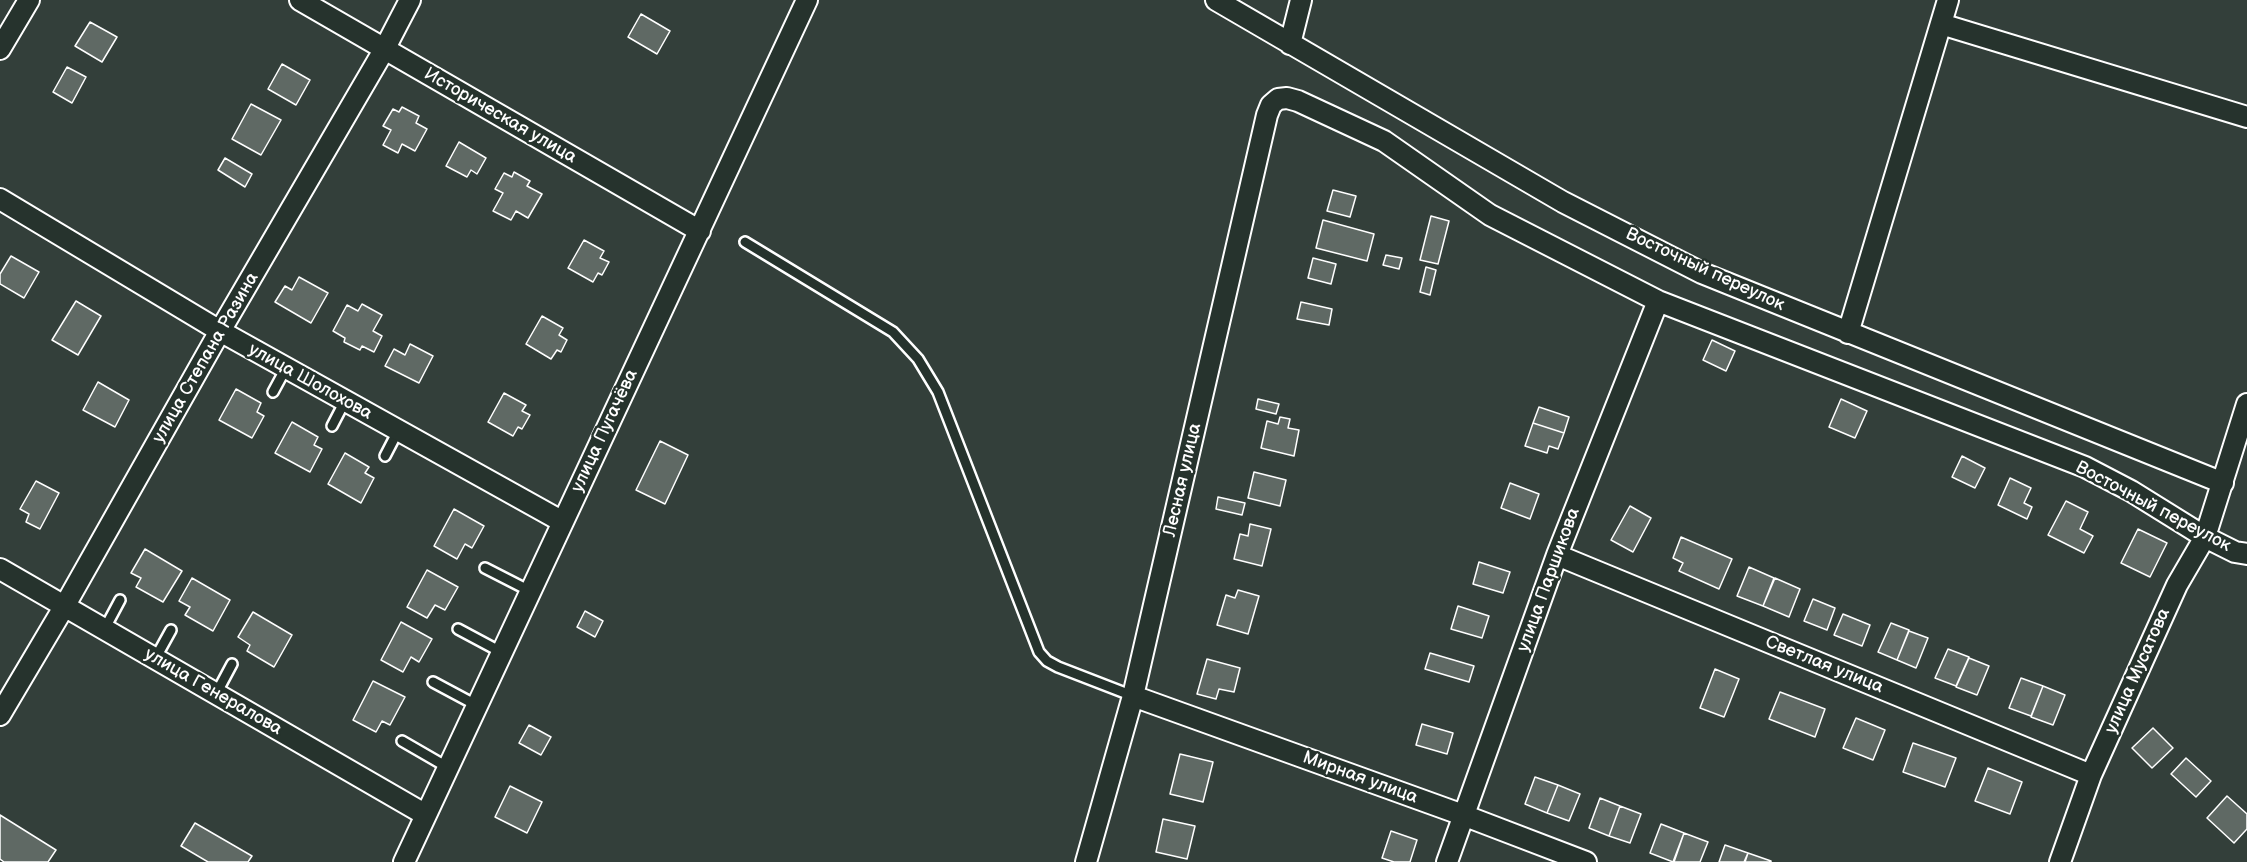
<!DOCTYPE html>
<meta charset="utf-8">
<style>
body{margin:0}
canvas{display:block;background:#333f3a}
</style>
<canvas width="2247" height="862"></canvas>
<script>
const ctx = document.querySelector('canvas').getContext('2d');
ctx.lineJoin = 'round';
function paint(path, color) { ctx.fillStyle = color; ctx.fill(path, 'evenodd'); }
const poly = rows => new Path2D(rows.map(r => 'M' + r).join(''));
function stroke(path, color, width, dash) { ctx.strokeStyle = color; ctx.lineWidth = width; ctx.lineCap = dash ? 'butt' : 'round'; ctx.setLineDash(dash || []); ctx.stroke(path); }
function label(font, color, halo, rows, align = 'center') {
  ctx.font = font + ' "Balsamiq Sans",sans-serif'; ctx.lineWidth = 5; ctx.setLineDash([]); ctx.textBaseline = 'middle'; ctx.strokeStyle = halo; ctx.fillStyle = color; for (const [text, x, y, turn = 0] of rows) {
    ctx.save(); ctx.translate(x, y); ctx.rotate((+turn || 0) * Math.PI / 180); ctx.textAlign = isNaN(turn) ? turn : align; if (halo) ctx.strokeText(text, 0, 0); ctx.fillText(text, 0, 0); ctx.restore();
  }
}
const building = poly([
 [641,14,670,31,657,54,628,37,641,14],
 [90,22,117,37,102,62,75,46,90,22],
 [282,64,310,80,296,105,268,89,282,64],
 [67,67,86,77,72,103,53,92,67,67],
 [251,104,281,120,261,155,232,139,251,104],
 [402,107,419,116,416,123,427,129,415,151,402,144,398,153,383,145,391,130,383,126,393,109,399,112,402,107],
 [459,142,486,158,477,174,471,170,467,177,446,166,459,142],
 [225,158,252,174,245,187,218,170,225,158],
 [514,172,530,181,527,186,542,194,528,218,516,211,511,220,493,211,503,193,495,189,504,173,512,177,514,172],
 [1333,190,1356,196,1350,217,1327,211,1333,190],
 [1431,216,1449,221,1438,264,1420,260,1431,216],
 [1323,220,1374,234,1367,261,1316,248,1323,220],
 [584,240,604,251,600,258,609,262,602,275,598,273,593,282,568,268,584,240],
 [1386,255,1402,258,1399,269,1383,265,1386,255],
 [11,256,39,272,24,298,0,284,0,274,11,256],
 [1313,258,1336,264,1331,284,1308,278,1313,258],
 [1426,267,1436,270,1430,295,1420,292,1426,267],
 [299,277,328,293,311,323,275,302,285,286,292,290,299,277],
 [76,301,101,316,78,355,52,340,76,301],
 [1301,302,1332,309,1329,325,1297,319,1301,302],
 [362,304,382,315,373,331,382,336,374,352,362,346,360,350,344,342,345,338,333,331,347,305,358,311,362,304],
 [542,316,563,328,559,335,567,340,561,352,557,350,551,359,526,344,542,316],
 [1712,340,1735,351,1726,371,1703,360,1712,340],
 [410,344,433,356,419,383,385,366,394,349,405,355,410,344],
 [98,382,129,400,115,427,83,410,98,382],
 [236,389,261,403,257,412,264,416,252,438,219,420,236,389],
 [504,393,526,405,522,411,530,415,522,429,518,427,513,436,488,422,504,393],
 [1258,399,1279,404,1276,414,1256,409,1258,399],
 [1841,399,1867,411,1855,438,1829,427,1841,399],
 [1539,407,1569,417,1564,433,1533,423,1539,407],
 [1280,417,1290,419,1288,428,1299,430,1294,456,1261,448,1267,421,1278,424,1280,417],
 [292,422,318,437,314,445,322,449,310,472,275,453,292,422],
 [1533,423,1564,433,1558,449,1549,446,1547,453,1525,446,1533,423],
 [660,441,688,455,665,504,636,490,660,441],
 [345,453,369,467,365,473,374,478,361,503,328,484,345,453],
 [1962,456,1985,468,1975,488,1952,477,1962,456],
 [1254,472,1286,480,1280,506,1248,498,1254,472],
 [2010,478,2031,488,2024,503,2032,507,2027,519,1998,505,2010,478],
 [36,481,59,493,40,529,26,522,29,514,20,509,36,481],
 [1510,483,1539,494,1530,519,1501,508,1510,483],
 [1218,497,1245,503,1242,515,1216,509,1218,497],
 [2066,501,2088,512,2080,529,2093,536,2084,553,2048,535,2066,501],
 [1630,506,1651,518,1633,552,1611,540,1630,506],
 [454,509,484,526,472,548,465,544,457,559,434,546,454,509],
 [1250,524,1271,529,1262,566,1234,559,1240,534,1248,536,1250,524],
 [2138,529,2167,543,2150,577,2121,563,2138,529],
 [1681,537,1732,559,1719,589,1679,571,1683,563,1673,558,1681,537],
 [145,549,182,571,163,602,136,587,141,578,131,573,145,549],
 [1479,562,1510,572,1503,593,1473,584,1479,562],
 [1749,567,1774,578,1763,606,1737,596,1749,567],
 [427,570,458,587,445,610,435,605,427,618,407,607,427,570],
 [192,578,230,600,213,631,185,615,190,607,179,601,192,578],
 [1775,578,1800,589,1789,617,1763,606,1775,578],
 [1238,590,1259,596,1248,634,1217,625,1226,595,1235,598,1238,590],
 [1813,599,1835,608,1827,630,1804,621,1813,599],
 [1458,606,1489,616,1482,638,1451,629,1458,606],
 [585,611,603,621,595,637,577,627,585,611],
 [253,612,292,635,274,667,247,651,250,645,238,637,253,612],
 [1843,614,1870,625,1862,646,1834,635,1843,614],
 [401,622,432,639,419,662,411,657,403,672,381,660,401,622],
 [1891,623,1909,630,1897,660,1878,652,1891,623],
 [1909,631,1928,638,1916,668,1897,660,1909,631],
 [1948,649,1969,657,1956,686,1935,678,1948,649],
 [1430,653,1474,666,1469,682,1425,669,1430,653],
 [1969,658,1989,666,1977,695,1956,687,1969,658],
 [1207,659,1240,668,1234,692,1219,689,1216,699,1197,694,1207,659],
 [1715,669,1739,679,1724,717,1700,708,1715,669],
 [2021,678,2043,686,2031,716,2009,708,2021,678],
 [373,681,405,697,390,725,382,721,376,732,353,720,373,681],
 [2043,686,2065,695,2053,725,2031,717,2043,686],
 [1780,692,1825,709,1815,737,1769,719,1780,692],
 [1856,718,1885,730,1873,760,1843,748,1856,718],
 [1422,724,1453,733,1447,754,1416,745,1422,724],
 [529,725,551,737,541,755,519,743,529,725],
 [2153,728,2173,748,2152,768,2132,748,2153,728],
 [1913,743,1956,758,1945,787,1903,772,1913,743],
 [1180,754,1213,762,1203,802,1170,794,1180,754],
 [2186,758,2211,781,2196,797,2171,774,2186,758],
 [1988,768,2022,782,2010,814,1975,801,1988,768],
 [1535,777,1558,785,1547,813,1525,804,1535,777],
 [1558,785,1580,794,1569,821,1547,813,1558,785],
 [510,786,542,802,527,833,495,817,510,786],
 [2227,796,2247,814,2247,829,2234,843,2207,818,2227,796],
 [1600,798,1620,806,1609,836,1589,828,1600,798],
 [1620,806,1641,814,1630,843,1609,836,1620,806],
 [0,815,56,850,48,862,4,862,0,859,0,815],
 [1163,819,1195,826,1187,859,1156,852,1163,819],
 [195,823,252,856,248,862,208,862,181,846,195,823],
 [1661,824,1684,833,1673,862,1650,853,1661,824],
 [1391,831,1417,840,1410,862,1394,862,1382,858,1391,831],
 [1684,833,1708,842,1700,862,1674,862,1684,833],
 [1725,845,1748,853,1744,862,1719,862,1725,845],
 [1748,853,1771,861,1771,862,1745,862,1748,853]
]);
const service = poly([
 [745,242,893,332,918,359,938,392,1039,652,1047,661,1058,667,1133,696],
 [273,392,286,368],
 [332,426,345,401],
 [385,456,398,431],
 [485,568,530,591],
 [458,629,501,652],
 [104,630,120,600],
 [155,659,171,630],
 [433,682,476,705],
 [216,694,232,664],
 [402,741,447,767]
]);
const minor = poly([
 [300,0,700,231],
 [1216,0,1563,202,1702,273,2223,483],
 [1941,24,2247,117],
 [1290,44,1301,0],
 [0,49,29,0],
 [0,199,220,331,563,522],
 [1848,333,1948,0],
 [1557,555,2091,775],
 [0,569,426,815],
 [1133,696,1463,815,1586,862],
 [0,715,64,607,220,331,384,50,410,0],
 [404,862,807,0],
 [1086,862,1133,696,1267,115,1271,105,1278,99,1287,98,1298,101,1384,141,1490,215,1658,301,2085,467,2131,491,2205,537,2235,552,2247,554],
 [1447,862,1557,555,1658,301],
 [2060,862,2091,775,2177,585,2205,537,2247,404]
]);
const streetNames = [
 ["Историческая улица",500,116,30],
 ["Восточный переулок",1705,270,25],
 ["улица Степана Разина",206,358,-60],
 ["улица Шолохова",310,382,29],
 ["улица Пугачёва",605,431,-65],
 ["Лесная улица",1183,480,-77],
 ["Восточный переулок",2153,507,28],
 ["улица Паршикова",1549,580,-70],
 ["Светлая улица",1824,665,22],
 ["улица Мусатова",2138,671,-66],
 ["улица Генералова",213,692,30],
 ["Мирная улица",1360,778,20]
];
paint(building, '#5f6964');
stroke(building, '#fff', 1.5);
stroke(service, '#fff', 14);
stroke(minor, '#fff', 24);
stroke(service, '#26332d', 9);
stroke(minor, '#26332d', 20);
label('18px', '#fff', '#26332d', streetNames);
</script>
